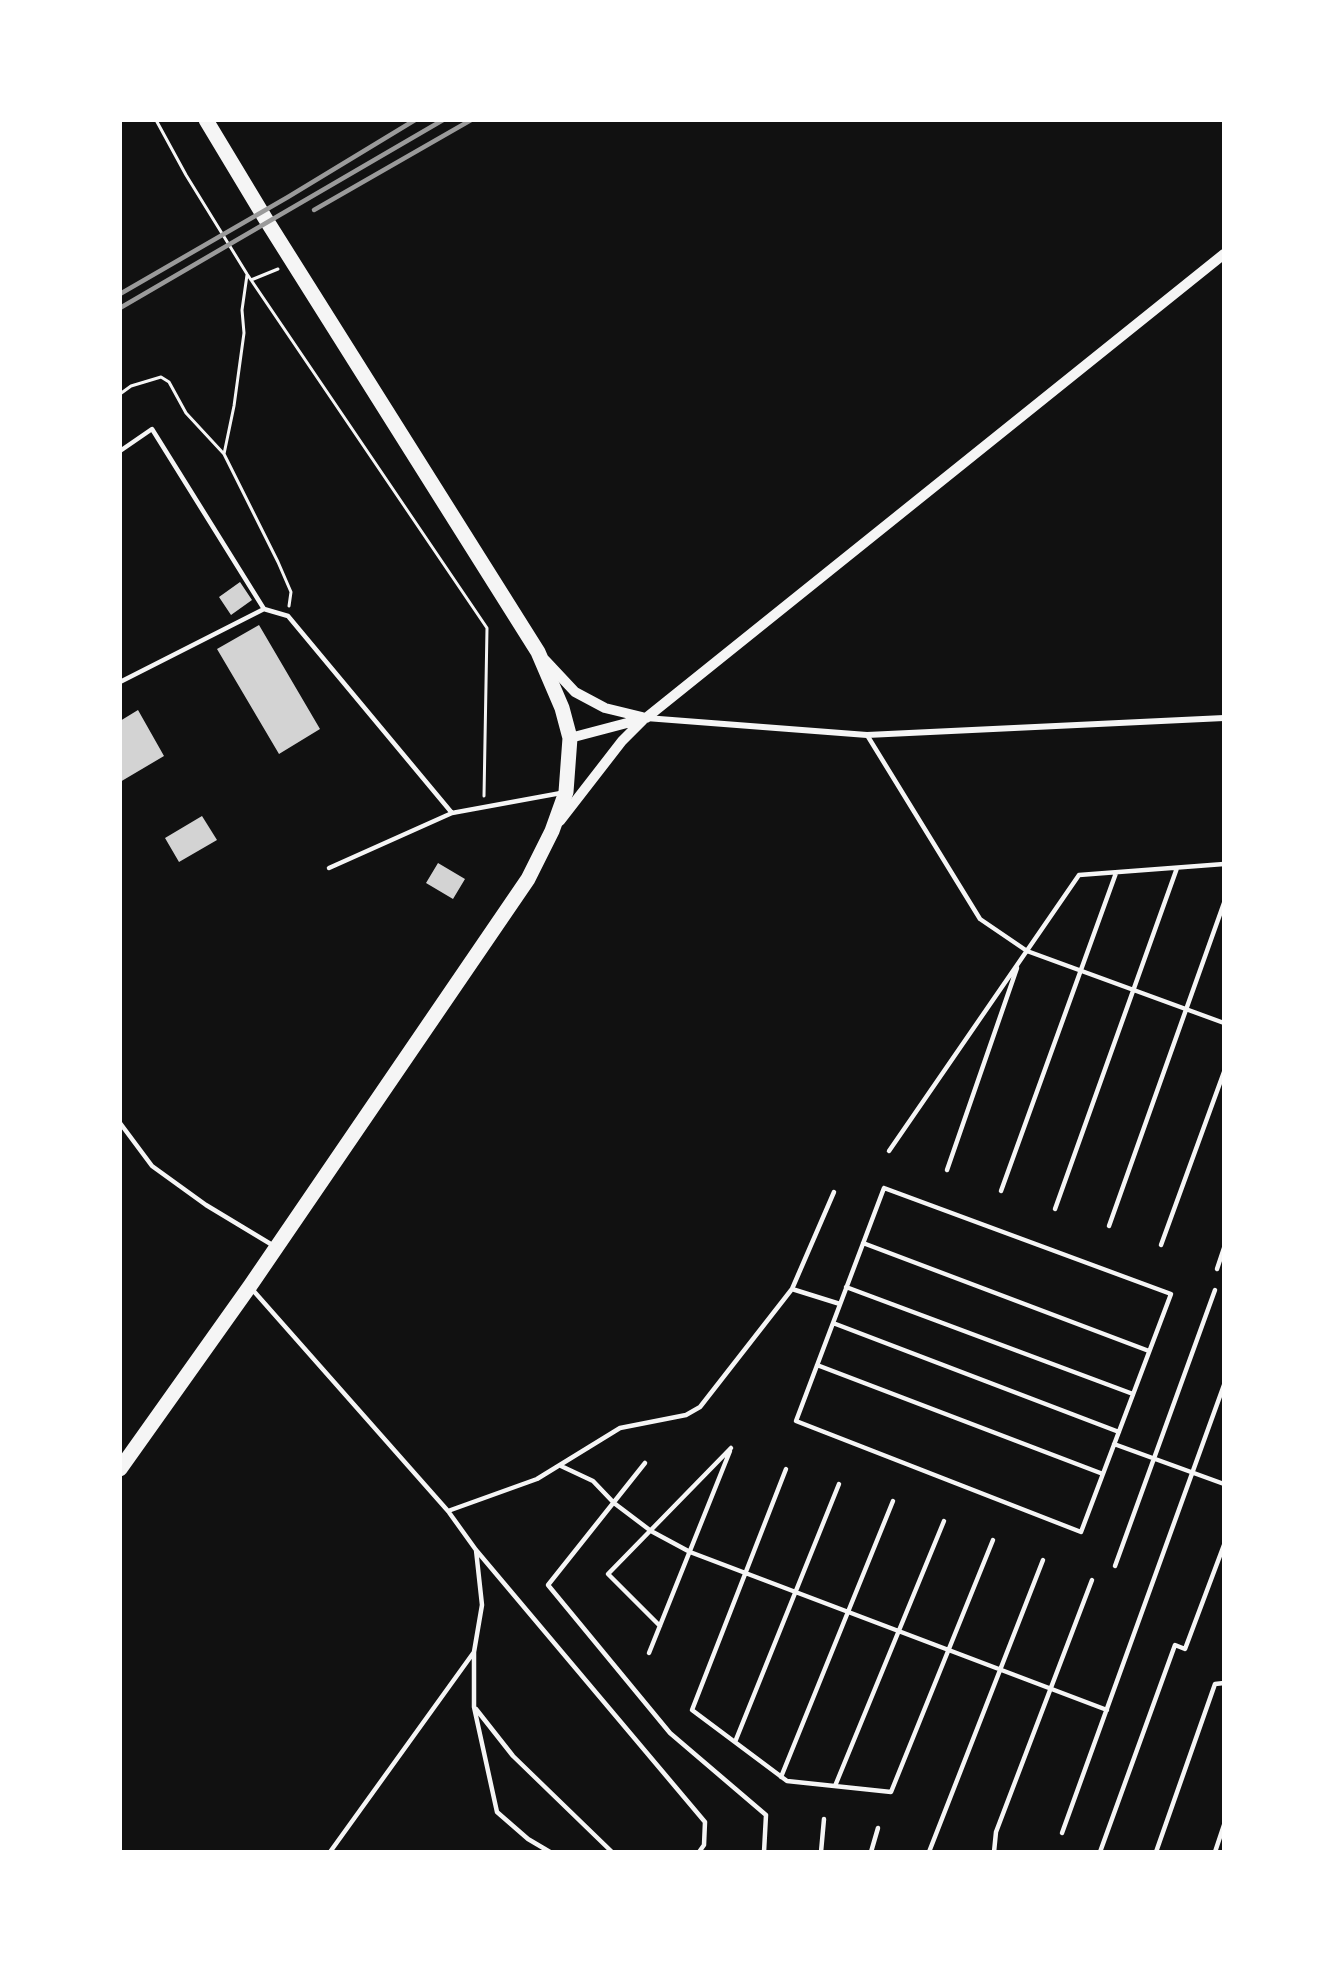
<!DOCTYPE html>
<style>
body{margin:0}
#map{position:relative;width:1344px;height:1972px;overflow:hidden;background:#111;font-family:Roboto,sans-serif}
canvas{display:block}
.frame{position:absolute;inset:0;border:122px solid #fff;pointer-events:none}
</style>
<div id="map">
<canvas width="1344" height="1972"></canvas>
<div class="frame"></div>
</div>
<script>
const ctx = document.querySelector('canvas').getContext('2d');
ctx.lineJoin = 'round';
function paint(path, color) { ctx.fillStyle = color; ctx.fill(path, 'evenodd'); }
const poly = rows => new Path2D(rows.map(r => 'M' + r).join(''));
function stroke(path, color, width, dash) { ctx.strokeStyle = color; ctx.lineWidth = width; ctx.lineCap = dash ? 'butt' : 'round'; ctx.setLineDash(dash || []); ctx.stroke(path); }
const building = poly([
 [240,582,252,600,231,615,219,597],
 [259,625,320,729,279,754,217,649],
 [138,710,164,756,120,782,120,721],
 [202,816,217,840,179,862,165,838],
 [438,863,465,879,453,899,426,883]
]);
const path = poly([
 [156,120,186,175,247,274,487,628,484,796],
 [251,280,278,269],
 [120,394,131,386,161,377,169,382,186,413,224,454,278,562,291,592,289,606],
 [224,454,234,406,244,333,242,310,247,275]
]);
const service = poly([
 [120,451,152,429,264,609,288,616,452,813,329,868],
 [120,682,264,609],
 [867,735,980,919,1027,951,1224,1023],
 [452,813,561,793],
 [120,1123,152,1166,206,1205,274,1246],
 [889,1151,1079,875,1224,864],
 [947,1170,1017,968],
 [884,1188,1171,1294,1081,1532,796,1421,884,1188],
 [1001,1191,1116,873],
 [1055,1209,1177,868],
 [1109,1226,1224,903],
 [863,1243,1149,1351],
 [1161,1245,1224,1072],
 [1217,1269,1224,1248],
 [846,1287,1133,1394],
 [251,1288,448,1511,476,1550,705,1822,704,1845,699,1852],
 [792,1289,840,1304],
 [833,1323,1119,1432],
 [817,1365,1103,1474],
 [1114,1444,1224,1484],
 [645,1463,548,1585,670,1733,766,1815,764,1852],
 [561,1466,593,1481,614,1503,651,1531,690,1552,1107,1710],
 [786,1469,692,1710,787,1781,891,1792,993,1540],
 [448,1511,537,1479,620,1428,686,1415,700,1407,792,1289,834,1192],
 [476,1550,482,1605,474,1652,474,1707,497,1812,528,1839,550,1852],
 [1115,1566,1215,1290],
 [660,1626,608,1574,731,1448],
 [649,1653,730,1451],
 [476,1709,513,1756,612,1852],
 [735,1742,839,1484],
 [781,1777,893,1501],
 [835,1786,944,1521],
 [1062,1833,1224,1385],
 [330,1852,474,1652],
 [821,1852,824,1819],
 [871,1852,878,1828],
 [929,1852,1043,1560],
 [994,1852,996,1832,1092,1580],
 [1100,1852,1175,1645,1185,1649,1224,1545],
 [1156,1852,1215,1684,1224,1683],
 [1215,1852,1224,1825]
]);
const minor = poly([
 [646,718,867,735,1224,718]
]);
const tertiary = poly([
 [545,660,575,692,605,708,642,717],
 [570,738,646,718,1224,254],
 [560,821,622,741,643,720]
]);
const primary = poly([
 [120,1469,250,1286,528,879,552,831,566,792,570,738,562,708,538,652,265,218,206,120]
]);
const rail = poly([
 [314,210,471,120],
 [120,294,288,197,415,120],
 [120,308,443,120]
]);
paint(building, '#d3d3d3');
stroke(path, '#f5f5f5', 3);
stroke(service, '#f5f5f5', 4.5);
stroke(minor, '#f5f5f5', 6);
stroke(tertiary, '#f5f5f5', 10);
stroke(primary, '#f5f5f5', 15);
stroke(rail, '#9a9a9a', 4.5);
</script>
